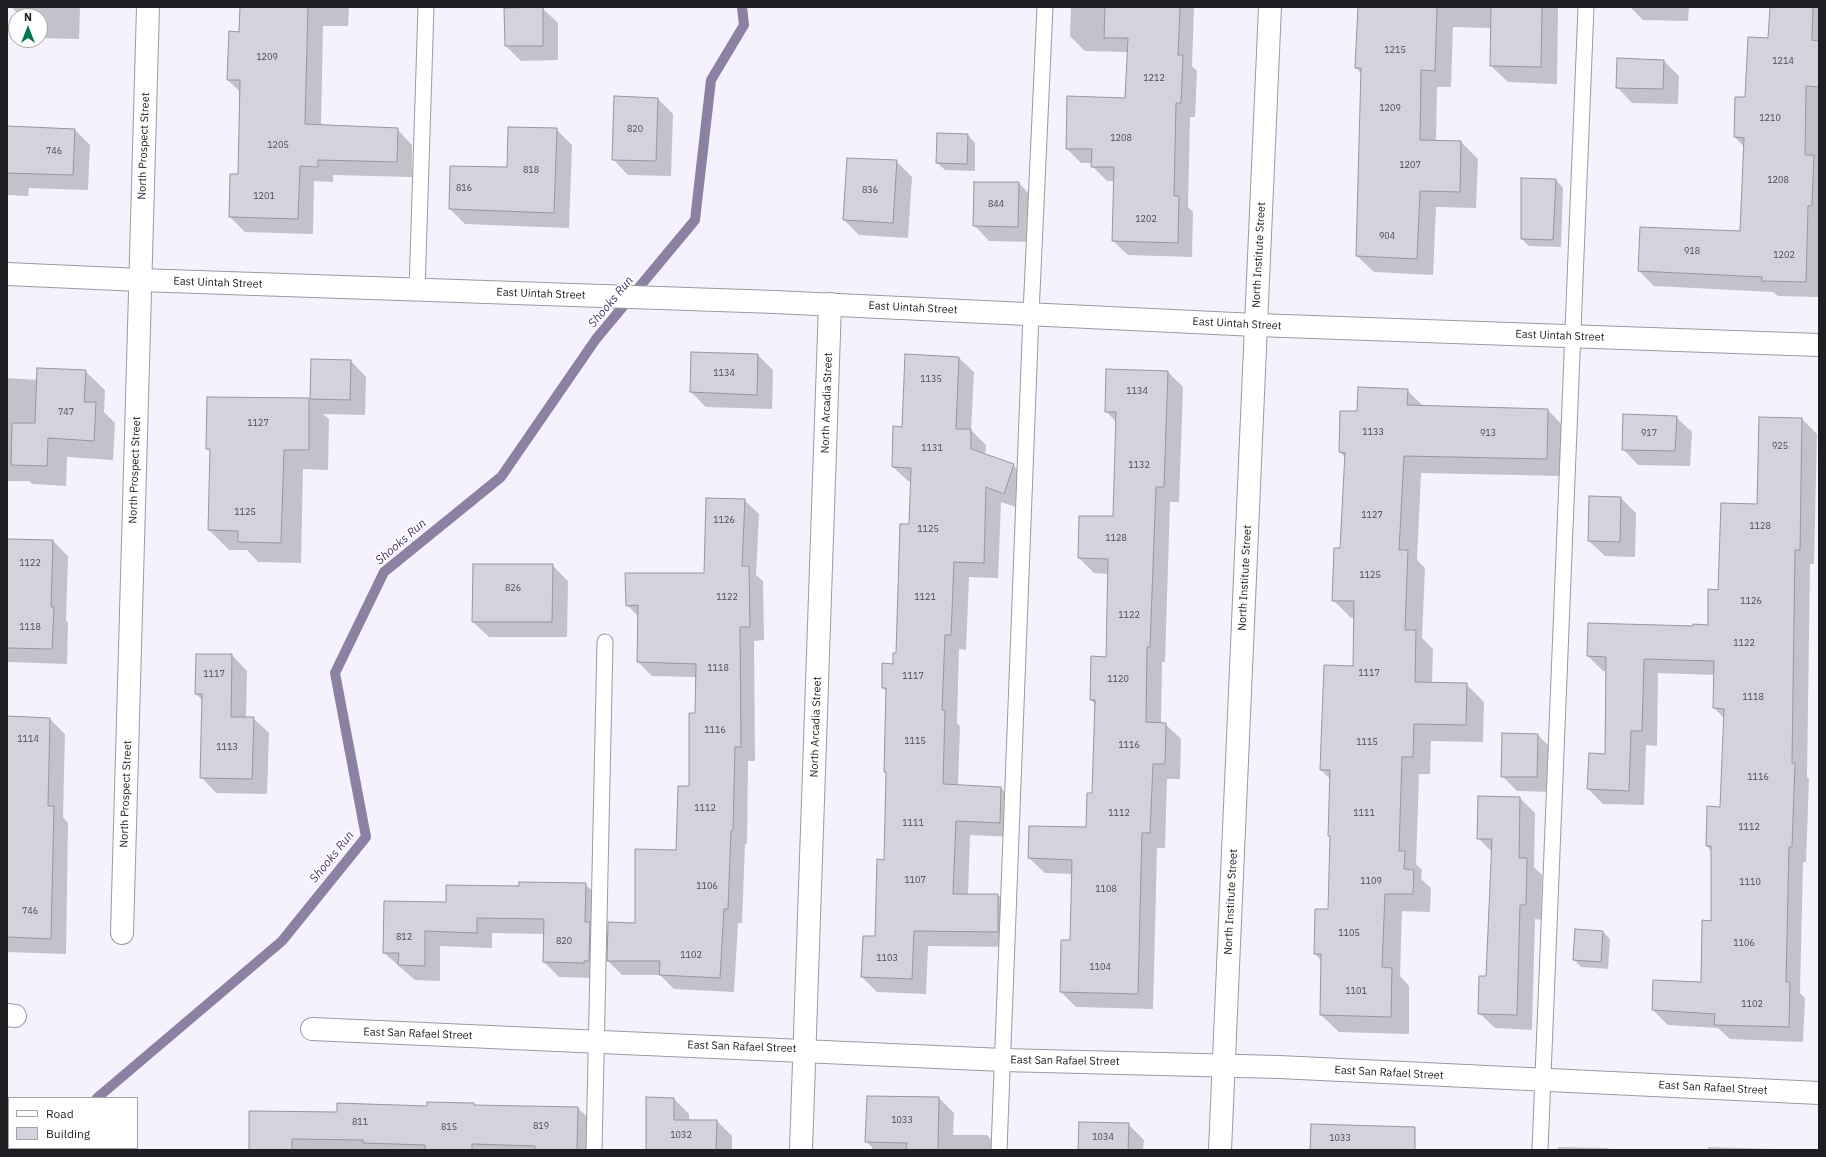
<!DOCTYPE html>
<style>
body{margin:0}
#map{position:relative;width:1826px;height:1157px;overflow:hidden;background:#f5f2fd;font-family:"IBM Plex Sans",sans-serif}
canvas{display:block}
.frame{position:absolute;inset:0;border:8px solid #1e1d21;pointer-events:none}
.legend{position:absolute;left:8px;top:1097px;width:130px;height:52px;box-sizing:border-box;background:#fff;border:1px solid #a5a5a6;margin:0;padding:5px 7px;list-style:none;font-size:12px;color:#1e1d21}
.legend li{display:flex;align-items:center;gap:8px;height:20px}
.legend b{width:20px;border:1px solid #a5a5a6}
.north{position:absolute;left:8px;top:8px;width:40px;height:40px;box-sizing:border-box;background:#fff;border:1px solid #a5a5a6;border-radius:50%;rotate:0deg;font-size:11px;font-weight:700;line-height:16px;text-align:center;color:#1e1d21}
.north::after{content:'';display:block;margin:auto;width:14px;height:18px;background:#007550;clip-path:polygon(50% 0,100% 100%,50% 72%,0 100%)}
</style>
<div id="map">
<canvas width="1826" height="1157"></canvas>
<div class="frame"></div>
<ul class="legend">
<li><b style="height:5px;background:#fff"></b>Road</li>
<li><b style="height:11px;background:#d4d2dc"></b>Building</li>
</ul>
<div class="north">N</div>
</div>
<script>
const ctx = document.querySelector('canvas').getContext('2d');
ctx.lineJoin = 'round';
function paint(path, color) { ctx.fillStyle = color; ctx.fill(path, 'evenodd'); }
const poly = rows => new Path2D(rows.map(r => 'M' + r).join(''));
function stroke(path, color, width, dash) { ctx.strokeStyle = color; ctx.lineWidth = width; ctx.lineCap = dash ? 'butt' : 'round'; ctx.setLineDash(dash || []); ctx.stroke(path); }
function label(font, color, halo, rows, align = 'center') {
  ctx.font = font + ' "IBM Plex Sans",sans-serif'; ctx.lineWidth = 3; ctx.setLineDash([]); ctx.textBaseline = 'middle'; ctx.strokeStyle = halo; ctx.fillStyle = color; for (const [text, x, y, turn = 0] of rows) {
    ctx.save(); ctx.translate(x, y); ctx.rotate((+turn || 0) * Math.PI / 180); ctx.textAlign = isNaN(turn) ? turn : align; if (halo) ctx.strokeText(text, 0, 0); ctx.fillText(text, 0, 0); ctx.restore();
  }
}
const shadow = poly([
 [11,7,80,7,79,39,40,38,40,16,21,16],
 [241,7,349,7,348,26,323,26,321,126,397,129,412,145,412,177,333,175,333,182,314,181,313,234,245,232,230,217,239,175,240,92,228,80,240,33],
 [1071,7,1194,7,1192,66,1197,71,1195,117,1190,117,1188,207,1193,212,1192,257,1128,255,1113,241,1114,181,1107,181,1092,166,1093,163,1081,163,1067,149,1126,99,1128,52,1085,51,1070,36],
 [1358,7,1558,7,1557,84,1508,82,1491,66,1492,28,1453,27,1451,87,1437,87,1436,142,1461,142,1478,159,1476,208,1436,207,1433,275,1374,272,1357,256,1362,74,1356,68],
 [1630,7,1689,7,1688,21,1643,20],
 [1771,7,1819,7,1819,297,1778,296,1773,292,1654,286,1639,271,1741,232,1744,147,1735,137,1736,98,1746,98,1769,39],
 [542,8,558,23,558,60,521,61,506,46],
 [1664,61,1679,76,1678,104,1632,103,1617,87],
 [658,99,673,114,671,176,628,175,613,159],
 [7,127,75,130,90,145,88,190,29,188,28,196,7,195],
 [556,129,572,145,569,228,465,224,450,209,451,167,508,168],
 [968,135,975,143,975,171,945,170,937,163],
 [896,161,912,177,908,238,859,235,844,220],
 [1522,179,1556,180,1563,188,1561,247,1529,246,1522,239],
 [1019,183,1034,199,1033,242,989,241,974,225],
 [758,355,773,370,772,409,706,407,691,392],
 [906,355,959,358,974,372,971,430,986,445,985,456,1013,465,1028,480,1019,508,1001,502,998,578,969,577,966,650,959,649,957,723,960,726,958,786,1001,788,1016,803,1014,837,970,835,968,895,998,895,1013,910,1012,947,928,946,926,994,877,992,862,977,876,937,885,861,887,774,885,772,887,692,883,688,897,654,910,525,912,482,908,481,893,467,902,428],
 [312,360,351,361,366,377,365,415,323,414,329,419,328,470,303,469,301,563,258,562,247,550,229,550,209,530,211,452,207,448,208,398,309,399,311,401],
 [1107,370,1168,372,1183,387,1179,502,1170,502,1165,662,1162,662,1161,724,1165,724,1181,739,1180,779,1167,779,1165,848,1157,848,1153,1009,1076,1007,1061,992,1062,941,1071,941,1073,874,1045,873,1029,858,1087,828,1093,794,1096,705,1091,700,1107,658,1109,574,1094,573,1079,558,1080,517,1113,517,1116,422,1106,411],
 [85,371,105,390,104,412,115,423,113,460,67,457,66,486,32,484,29,481,7,481,7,378,38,380],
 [1407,390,1424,407,1548,410,1565,428,1564,476,1421,473,1417,560,1425,568,1422,638,1433,649,1432,684,1466,684,1484,702,1483,742,1431,741,1430,774,1419,774,1416,864,1422,870,1421,879,1431,888,1430,912,1402,911,1400,976,1409,986,1409,1034,1339,1032,1321,1015,1322,961,1315,954,1329,911,1331,837,1330,779,1321,770,1354,667,1355,618,1351,618,1333,600,1341,549,1346,458,1340,452,1358,412],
 [1676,417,1692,432,1690,466,1638,465,1623,449],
 [1802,419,1817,434,1814,564,1810,564,1807,777,1809,779,1806,862,1803,862,1800,993,1805,998,1803,1042,1730,1039,1718,1028,1668,1025,1653,1010,1702,983,1712,922,1712,852,1707,846,1721,808,1724,718,1714,708,1715,675,1658,673,1657,746,1646,745,1644,805,1603,804,1588,789,1606,755,1607,671,1603,671,1588,656,1694,627,1709,626,1719,591,1758,505],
 [1621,498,1636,513,1635,557,1605,556,1589,541],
 [744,500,759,514,756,575,763,581,764,640,754,641,755,761,748,761,747,844,745,844,742,923,738,923,734,992,674,989,660,975,622,975,608,961,636,924,677,851,690,788,696,714,697,677,652,676,638,662,639,617,627,605,705,574],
 [7,540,53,541,68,556,66,620,68,623,67,664,7,662],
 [552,565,568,581,567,637,489,637,473,622],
 [232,655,247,671,246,718,253,718,269,733,267,794,216,793,201,777,203,701,196,694],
 [7,717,50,719,65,734,63,817,68,823,66,954,7,952],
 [1538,735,1553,750,1552,792,1517,791,1502,776],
 [1520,798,1535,813,1534,867,1542,875,1541,920,1535,919,1532,1030,1495,1028,1479,1013,1487,977,1492,852,1478,838],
 [585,884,601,899,599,978,559,977,544,962,545,934,492,933,492,948,440,946,440,981,415,980,384,953,447,903,520,887],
 [1576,930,1603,932,1610,939,1608,969,1581,967,1574,960],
 [939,1098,954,1113,953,1135,987,1135,1002,1150,872,1150,872,1147,866,1141],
 [674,1099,689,1114,689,1121,717,1121,732,1136,732,1150,647,1150],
 [475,1106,578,1108,593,1123,592,1150,250,1150,338,1113,428,1107],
 [1128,1124,1144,1140,1143,1150,1079,1150],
 [1558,1147,1608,1148,1609,1150,1558,1150],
 [1708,1147,1775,1149,1776,1150,1708,1150]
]);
const stream = poly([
 [97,1098,282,941,366,837,335,673,384,572,501,477,596,339,695,220,711,80,744,25,742,7],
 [36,1150,38,1148]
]);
const building = poly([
 [240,7,308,7,305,124,398,128,397,162,318,160,318,167,300,166,298,219,229,217,230,174,238,174,240,80,227,80,229,31,239,32,240,7],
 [543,7,543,46,505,46,504,8,543,7],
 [1105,7,1180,7,1178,55,1183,55,1181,103,1176,103,1174,196,1179,196,1178,243,1112,241,1114,167,1091,167,1092,149,1066,149,1067,96,1125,98,1128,38,1104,38,1105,7],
 [1358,7,1437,7,1435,71,1421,70,1420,140,1461,141,1460,192,1420,191,1417,259,1356,256,1361,68,1355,68,1358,7],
 [1491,7,1542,7,1541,67,1490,66,1491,7],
 [1770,7,1813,7,1812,40,1819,41,1819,87,1806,86,1805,155,1814,155,1812,206,1808,206,1806,282,1762,281,1762,277,1638,271,1640,227,1740,231,1744,138,1734,137,1735,97,1745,97,1748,37,1768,38,1770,7],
 [1617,58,1664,60,1663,89,1616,88,1617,58],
 [614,96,658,98,656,161,612,160,614,96],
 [7,126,75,129,73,175,7,173,7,126],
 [508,127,557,128,554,213,449,209,450,166,507,167,508,127],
 [937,133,968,134,967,164,936,163,937,133],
 [847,158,897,160,893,223,843,220,847,158],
 [1521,178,1556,179,1553,240,1521,239,1521,178],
 [974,182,1019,182,1018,227,973,226,974,182],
 [691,352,758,354,757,395,690,392,691,352],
 [905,354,959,357,956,429,971,429,971,449,1014,464,1004,494,986,487,984,563,954,562,951,635,945,635,942,710,945,711,943,784,1001,787,1000,823,956,821,953,894,998,894,998,932,914,931,912,979,861,977,863,936,875,936,877,859,884,860,886,772,884,772,886,688,882,688,882,663,893,664,893,653,896,653,900,524,909,524,911,468,892,467,893,426,902,427,905,354],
 [311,359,351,360,350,400,310,399,311,359],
 [37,368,86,370,84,402,96,402,94,441,48,438,47,466,11,465,12,423,35,423,37,368],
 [1106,369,1168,371,1164,487,1156,487,1150,647,1147,647,1146,722,1166,723,1165,764,1153,764,1150,833,1142,833,1138,994,1060,992,1061,940,1070,940,1072,860,1028,858,1029,826,1086,827,1087,793,1092,793,1095,700,1090,700,1091,656,1106,657,1108,559,1078,558,1079,516,1113,516,1116,412,1105,412,1106,369],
 [1358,387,1408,389,1407,405,1548,409,1547,459,1404,456,1399,550,1408,550,1405,630,1416,630,1415,682,1467,683,1466,725,1414,724,1413,757,1402,757,1399,851,1405,851,1404,869,1414,870,1413,894,1385,894,1382,967,1392,968,1391,1017,1320,1015,1321,954,1314,954,1315,909,1328,909,1330,836,1328,836,1330,770,1320,770,1324,665,1353,666,1354,601,1332,601,1334,548,1340,548,1345,453,1339,452,1340,411,1357,411,1358,387],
 [207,397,309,398,309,450,284,450,281,543,238,542,238,531,208,530,210,449,206,449,207,397],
 [1623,414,1677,416,1675,451,1622,450,1623,414],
 [1759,417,1802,418,1800,550,1795,550,1792,763,1795,763,1792,847,1789,847,1786,982,1790,982,1789,1027,1714,1025,1715,1014,1652,1010,1653,980,1701,982,1702,920,1711,921,1711,846,1706,846,1707,806,1720,807,1724,709,1713,708,1714,661,1644,659,1642,731,1631,731,1629,791,1587,789,1589,753,1605,754,1606,657,1587,656,1588,623,1693,626,1693,624,1708,625,1708,589,1718,590,1721,503,1757,504,1759,417],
 [1589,496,1621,497,1620,542,1588,541,1589,496],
 [706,498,745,499,742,566,749,566,750,627,740,627,741,747,735,747,733,831,731,831,728,909,724,909,720,978,659,975,660,961,607,961,608,922,635,923,635,849,676,850,678,786,689,786,689,713,695,713,696,664,637,662,638,605,626,606,625,573,704,573,706,498],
 [7,539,53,540,51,607,54,607,52,649,7,648,7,539],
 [473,564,553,564,552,622,472,622,473,564],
 [196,654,232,654,231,717,254,717,252,779,200,778,202,694,195,694,196,654],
 [7,716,50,718,48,806,54,806,51,939,7,937,7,716],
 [1502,733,1538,734,1537,777,1501,777,1502,733],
 [1478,796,1520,797,1519,858,1527,858,1526,905,1520,905,1517,1015,1478,1014,1479,976,1486,976,1492,839,1477,839,1478,796],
 [519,882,586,883,585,922,590,922,589,961,584,961,584,963,543,962,544,919,477,918,477,933,425,931,425,966,398,965,399,953,383,953,384,901,446,902,446,885,519,886,519,882],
 [1575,929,1603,931,1601,962,1573,960,1575,929],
 [867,1096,939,1097,938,1150,906,1150,907,1143,865,1142,867,1096],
 [646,1097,674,1098,674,1120,717,1120,716,1150,646,1150,646,1097],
 [427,1102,474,1103,474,1105,578,1107,577,1150,535,1150,535,1146,472,1144,472,1150,425,1150,425,1145,363,1143,363,1140,292,1139,292,1150,249,1150,249,1111,337,1112,337,1103,427,1106,427,1102],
 [1079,1122,1129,1123,1128,1150,1078,1150,1079,1122],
 [1311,1124,1415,1127,1415,1150,1310,1150,1311,1124]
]);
const service = poly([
 [417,290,426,7],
 [594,1150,605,642],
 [999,1150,1031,314,1045,7],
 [1540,1150,1586,7]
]);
const minor = poly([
 [1256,325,1270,7],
 [122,933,148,7],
 [7,1015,15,1016],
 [312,1029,1003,1060,1279,1067,1819,1093],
 [801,1150,830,304]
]);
const tertiary = poly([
 [1220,1150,1256,325]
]);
const secondary = poly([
 [7,274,140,280,775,302,1256,325,1819,345]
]);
const numberNames = [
 ["1215",1395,50],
 ["1209",267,57],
 ["1214",1783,61],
 ["1212",1154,78],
 ["1209",1390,108],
 ["1210",1770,118],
 ["820",635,129],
 ["1208",1121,138],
 ["1205",278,145],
 ["746",54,151],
 ["1207",1410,165],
 ["818",531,170],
 ["1208",1778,180],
 ["816",464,188],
 ["836",870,190],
 ["1201",264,196],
 ["844",996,204],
 ["1202",1146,219],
 ["904",1387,236],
 ["918",1692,251],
 ["1202",1784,255],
 ["1134",724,373],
 ["1135",931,379],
 ["1134",1137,391],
 ["747",66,412],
 ["1127",258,423],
 ["1133",1373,432],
 ["913",1488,433],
 ["917",1649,433],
 ["925",1780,446],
 ["1131",932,448],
 ["1132",1139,465],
 ["1125",245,512],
 ["1127",1372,515],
 ["1126",724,520],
 ["1128",1760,526],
 ["1125",928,529],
 ["1128",1116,538],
 ["1122",30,563],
 ["1125",1370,575],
 ["826",513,588],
 ["1122",727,597],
 ["1121",925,597],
 ["1126",1751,601],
 ["1122",1129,615],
 ["1118",30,627],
 ["1122",1744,643],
 ["1118",718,668],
 ["1117",1369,673],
 ["1117",214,674],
 ["1117",913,676],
 ["1120",1118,679],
 ["1118",1753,697],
 ["1116",715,730],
 ["1114",28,739],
 ["1115",915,741],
 ["1115",1367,742],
 ["1116",1129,745],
 ["1113",227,747],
 ["1116",1758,777],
 ["1112",705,808],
 ["1112",1119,813],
 ["1111",1364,813],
 ["1111",913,823],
 ["1112",1749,827],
 ["1107",915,880],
 ["1109",1371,881],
 ["1110",1750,882],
 ["1106",707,886],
 ["1108",1106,889],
 ["746",30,911],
 ["1105",1349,933],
 ["812",404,937],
 ["820",564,941],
 ["1106",1744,943],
 ["1102",691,955],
 ["1103",887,958],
 ["1104",1100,967],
 ["1101",1356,991],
 ["1102",1752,1004],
 ["1033",902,1120],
 ["811",360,1122],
 ["819",541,1126],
 ["815",449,1127],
 ["1032",681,1135],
 ["1034",1103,1137],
 ["1033",1340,1138]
];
const streetNames = [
 ["North Prospect Street",144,146,-88],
 ["North Institute Street",1259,255,-87],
 ["East Uintah Street",218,283,2],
 ["East Uintah Street",541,294,2],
 ["East Uintah Street",913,308,3],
 ["East Uintah Street",1237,324,3],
 ["East Uintah Street",1560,336,2],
 ["North Arcadia Street",827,403,-88],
 ["North Prospect Street",135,470,-88],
 ["North Institute Street",1245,578,-87],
 ["North Arcadia Street",816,727,-88],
 ["North Prospect Street",126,794,-88],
 ["North Institute Street",1231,902,-87],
 ["East San Rafael Street",418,1034,2],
 ["East San Rafael Street",742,1047,2],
 ["East San Rafael Street",1065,1061,1],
 ["East San Rafael Street",1389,1073,3],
 ["East San Rafael Street",1713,1088,3]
];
const waterNames = [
 ["Shooks Run",611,302,-50],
 ["Shooks Run",401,542,-41],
 ["Shooks Run",332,857,-51]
];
paint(shadow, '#0003');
stroke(stream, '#8a81a3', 10);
paint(building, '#d4d2dc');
stroke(building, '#97959f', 1);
stroke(service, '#9c99a3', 17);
stroke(minor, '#9c99a3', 24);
stroke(tertiary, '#9c99a3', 24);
stroke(secondary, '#9c99a3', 24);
stroke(service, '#fff', 15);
stroke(minor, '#fff', 22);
stroke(tertiary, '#fff', 22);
stroke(secondary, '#fff', 22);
label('9px', '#4c4a50', null, numberNames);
label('11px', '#1e1d21', '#fff', streetNames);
label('italic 12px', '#4a356f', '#fff', waterNames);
</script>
